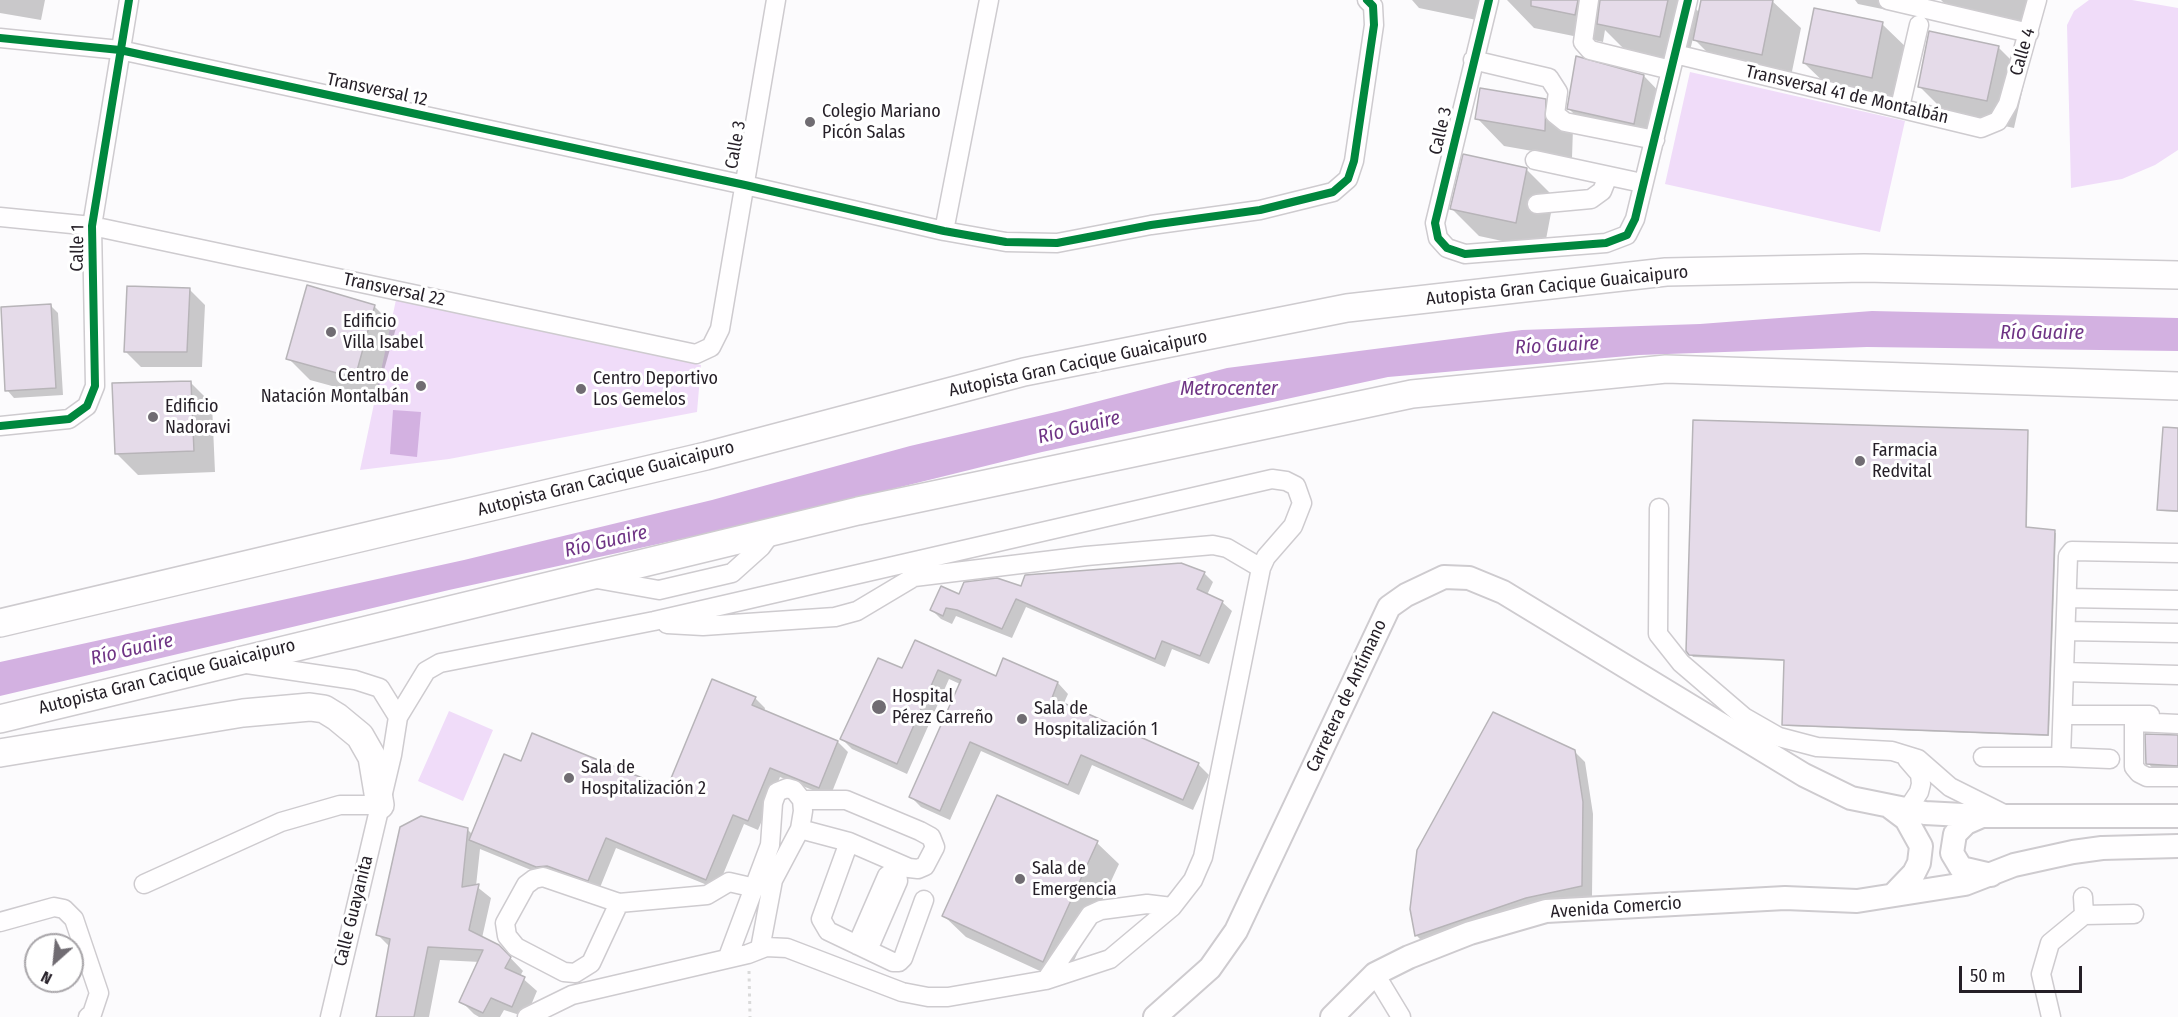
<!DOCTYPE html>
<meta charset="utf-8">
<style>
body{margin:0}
#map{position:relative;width:2178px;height:1017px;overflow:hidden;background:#fcfbfd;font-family:"Fira Sans Condensed",sans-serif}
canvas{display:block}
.north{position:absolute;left:24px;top:933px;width:60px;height:60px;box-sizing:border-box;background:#fff;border:2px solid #a8a5a9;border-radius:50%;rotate:207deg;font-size:16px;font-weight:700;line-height:24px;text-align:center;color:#251f27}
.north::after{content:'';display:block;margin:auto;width:21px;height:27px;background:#706c72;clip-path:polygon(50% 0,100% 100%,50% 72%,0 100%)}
.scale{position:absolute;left:1959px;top:966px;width:123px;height:27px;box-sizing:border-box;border:3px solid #251f27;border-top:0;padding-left:8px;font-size:18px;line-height:21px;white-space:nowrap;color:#251f27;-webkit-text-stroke:4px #fff;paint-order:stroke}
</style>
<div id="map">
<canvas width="2178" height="1017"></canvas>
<div class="north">N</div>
<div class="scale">50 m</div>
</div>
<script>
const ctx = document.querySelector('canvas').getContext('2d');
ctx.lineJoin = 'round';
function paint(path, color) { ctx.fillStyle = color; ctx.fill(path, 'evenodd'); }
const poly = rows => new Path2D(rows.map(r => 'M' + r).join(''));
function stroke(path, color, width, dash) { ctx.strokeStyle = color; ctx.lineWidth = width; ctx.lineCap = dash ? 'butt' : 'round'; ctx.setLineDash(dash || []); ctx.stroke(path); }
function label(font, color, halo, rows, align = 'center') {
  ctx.font = font + ' "Fira Sans Condensed",sans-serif'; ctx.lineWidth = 6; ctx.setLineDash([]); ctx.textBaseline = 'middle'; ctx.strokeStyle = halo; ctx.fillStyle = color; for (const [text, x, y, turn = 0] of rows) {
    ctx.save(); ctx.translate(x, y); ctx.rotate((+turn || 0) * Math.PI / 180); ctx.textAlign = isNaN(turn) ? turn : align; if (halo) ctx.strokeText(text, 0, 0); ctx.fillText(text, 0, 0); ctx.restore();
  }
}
const green = poly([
 [2089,0,2132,0,2178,8,2178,150,2155,165,2122,179,2071,188,2067,25,2074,11],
 [1690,72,1905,121,1880,232,1665,184],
 [397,295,701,365,697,412,449,459,360,470],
 [449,711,493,730,463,801,418,781]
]);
const water = poly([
 [1872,311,2178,318,2178,351,1867,347,1639,355,1388,377,1042,452,763,521,449,590,0,696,0,662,464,560,712,500,910,446,1060,411,1227,368,1522,330,1700,324],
 [393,410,421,412,417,457,390,454]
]);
const shadow = poly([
 [0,0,45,0,41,20,0,13],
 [1412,0,1491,0,1486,22,1419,8],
 [1507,0,1687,0,1700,13,1703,0,1771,0,1801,28,1790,81,1722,67,1693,38,1687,64,1626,51,1605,30,1603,42,1534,28],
 [1855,0,1929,0,1926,18,1858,4],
 [1941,0,2035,0,2028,34,1961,20],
 [1882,24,1910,51,1899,104,1832,90,1804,63],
 [1998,47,2026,75,2014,128,1947,114,1919,86],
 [1644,76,1671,104,1662,151,1596,136,1569,109],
 [1545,101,1573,128,1572,158,1504,146,1477,118],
 [1464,156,1527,170,1554,197,1544,250,1479,236,1452,209],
 [190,290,205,305,202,367,141,367,126,352],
 [50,305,58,313,63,395,14,398,7,390],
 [374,306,396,328,376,398,310,380,288,358],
 [190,382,212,404,215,472,138,475,116,453],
 [2178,430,2178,512,2160,511,2158,509],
 [2028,431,2027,529,2056,533,2049,736,1786,726,1786,661,1693,657,1687,650],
 [1204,573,1213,582,1207,595,1222,602,1232,611,1209,664,1172,649,1165,667,1026,607,1012,638,956,616,952,624,941,619,932,610,960,596,1021,587],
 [915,642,996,678,1004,660,1058,683,1068,694,1063,705,1198,764,1209,775,1193,810,1092,765,1079,795,981,751,950,820,921,807,911,797,960,684,949,679,907,774,852,749,842,739,903,670],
 [755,698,765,708,764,712,838,742,848,752,830,797,780,777,758,830,744,824,717,889,616,848,599,890,548,877,480,849,476,886,491,898,482,938,499,946,523,971,520,976,537,991,526,1017,504,1010,500,1017,479,1017,474,1014,461,1001,480,962,440,960,429,1017,377,1017,390,947,377,934,468,830,473,835,521,763,668,790],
 [2178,737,2178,772,2155,771,2148,763],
 [1575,752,1585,762,1593,814,1592,896,1537,907,1426,945,1416,935],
 [1097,843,1119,864,1064,982,966,937,944,916]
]);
const building = poly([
 [1531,0,1578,0,1575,15,1531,6,1531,0],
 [1600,0,1668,0,1660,37,1597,24,1600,0],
 [1701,0,1773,0,1762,55,1693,40,1701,0],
 [1814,8,1883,22,1872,78,1803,63,1814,8],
 [1929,31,1999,46,1987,101,1918,87,1929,31],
 [1576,56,1644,75,1634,124,1567,109,1576,56],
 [1480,88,1546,99,1545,131,1475,119,1480,88],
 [1463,154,1527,168,1516,223,1450,209,1463,154],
 [307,285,375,305,355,378,286,359,307,285],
 [127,286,190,288,187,352,124,352,127,286],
 [51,304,56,388,5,391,1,307,51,304],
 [191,381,194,451,115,454,112,383,191,381],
 [1693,420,2028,430,2026,527,2055,530,2048,735,1782,725,1784,660,1689,655,1686,651,1693,420],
 [2163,427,2178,428,2178,511,2157,510,2163,427],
 [1181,563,1205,572,1197,589,1223,601,1200,656,1162,641,1155,659,1016,599,1002,629,957,610,946,608,943,616,930,610,941,586,959,594,964,582,997,578,1021,586,1025,575,1181,563],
 [915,640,996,676,1003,658,1058,682,1052,698,1199,763,1183,800,1081,755,1068,785,970,742,940,811,909,797,961,680,938,670,897,764,840,739,878,658,902,668,915,640],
 [712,679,756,697,752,705,838,741,819,788,770,768,748,821,733,815,706,880,606,838,588,881,547,866,536,867,469,840,504,754,521,761,532,733,667,788,712,679],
 [1493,712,1575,750,1583,802,1582,886,1526,898,1415,936,1410,909,1417,850,1493,712],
 [2145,734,2178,735,2178,766,2146,764,2145,734],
 [997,795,1098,841,1043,962,942,916,997,795],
 [421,816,468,828,462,887,479,884,469,930,499,945,511,957,505,968,525,977,512,1007,491,998,483,1013,459,1002,483,950,428,947,414,1017,376,1017,390,939,376,935,400,827,421,816]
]);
const path = poly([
 [749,971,750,1017]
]);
const minor = poly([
 [1489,0,1435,223,1438,238,1447,248,1465,254,1606,243,1627,235,1635,219,1688,0],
 [1589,0,1583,42,1590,50,1671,70],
 [1888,0,2029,33],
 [0,38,120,50,745,185,944,231,1006,242,1057,243,1151,225,1260,210,1333,192,1348,179,1354,161,1374,25,1373,6,1367,0],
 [1675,54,1981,128,1998,121,2008,104,2037,0],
 [1473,60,1549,78,1558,92,1555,114,1565,122,1655,140],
 [1900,107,1919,25],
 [1535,160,1642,183],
 [1537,204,1591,199,1602,191,1608,176],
 [0,217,92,226,696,354,711,347,720,329,776,0],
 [944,231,989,0],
 [0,426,69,419,87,406,95,386,92,226,129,0],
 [1659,508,1658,634,1681,663,1744,717,1779,737,1817,747,1892,751,1918,759,1950,787,2006,815],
 [597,579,659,590,732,573,761,547,772,532],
 [2068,598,2178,600],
 [667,624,703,626,835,617,857,611,914,577,1086,556,1213,545,1227,548,1261,568],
 [2067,631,2178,633],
 [247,664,355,680,380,688,398,717],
 [2065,672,2178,675],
 [2064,715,2150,715],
 [2178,724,2135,722,2134,724,2134,767,2139,773,2147,777,2178,777],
 [1983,757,2061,757,2068,556,2072,551,2178,553],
 [2061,757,2110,759],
 [1907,759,1920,774,1921,784,1919,792,1907,810],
 [800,829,849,842,909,868,918,869,925,866,935,847,931,837,920,831,846,800,802,800],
 [849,842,821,919,828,931,893,962,899,962,903,958,924,900],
 [144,884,281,822,340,805,380,805],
 [2083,897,2084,915],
 [619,903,591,963,575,973,564,972,516,947,507,936,505,923,526,885,534,879,543,877,619,903,707,895,729,882,755,888],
 [0,922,54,907,64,909,74,919,99,993,92,1014,88,1017],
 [857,945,887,876,891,873,897,874,898,881,868,950],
 [728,957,770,845,773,803,777,792,787,788,794,790,802,800,803,811,800,829,773,880,760,949],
 [1375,974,1401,1017],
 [1046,980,1090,915,1101,910,1147,904,1172,907],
 [330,1017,392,755,398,717,426,671,440,663,654,621,1272,479,1286,481,1296,486,1302,503,1293,526,1266,557,1261,568,1203,857,1193,880,1172,907,1110,959,1046,980,948,997,928,997,902,992,787,948,766,947,748,954,572,995,527,1017],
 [2051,1017,2041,974,2050,943,2084,915,2134,914]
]);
const major = poly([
 [1890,807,1906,819,1921,846,1919,863,1914,873,1893,895],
 [1982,816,1966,823,1955,834,1952,853,1961,868,1991,875],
 [1155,1017,1210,968,1236,931,1389,607,1406,595,1444,577,1469,578,1503,592,1804,775,1851,798,1925,813,1982,816,2178,816],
 [1332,1017,1375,974,1409,957,1470,933,1546,911,1785,898,1857,901,1965,884,2014,865,2073,852,2102,848,2178,846]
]);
const highway = poly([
 [0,623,706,456,1024,372,1347,308,1666,272,1864,268,2178,275],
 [0,719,858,511,1412,394,1666,369,2178,386],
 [0,753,243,713,310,707,324,709,337,717,360,736,372,757,380,805]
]);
const cycleway = poly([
 [1489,0,1435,223,1438,238,1447,248,1465,254,1606,243,1627,235,1635,219,1688,0],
 [0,38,120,50,745,185,944,231,1006,242,1057,243,1151,225,1260,210,1333,192,1348,179,1354,161,1374,25,1373,6,1367,0],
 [0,426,69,419,87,406,95,386,92,226,129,0]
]);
const markers = [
 [810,122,6,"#706c72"],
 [331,332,6,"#706c72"],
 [421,386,6,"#706c72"],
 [581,389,6,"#706c72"],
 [153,417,6,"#706c72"],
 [1860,461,6,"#706c72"],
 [879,707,8,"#706c72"],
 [1022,719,6,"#706c72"],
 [569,778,6,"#706c72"],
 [1020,879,6,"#706c72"]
];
const streetNames = [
 ["Calle 4",2023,52,-74],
 ["Transversal 12",377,90,12],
 ["Transversal 41 de Montalbán",1847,95,13],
 ["Calle 3",1441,131,-77],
 ["Calle 3",736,145,-80],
 ["Calle 1",78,248,-89],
 ["Autopista Gran Cacique Guaicaipuro",1557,286,-6],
 ["Transversal 22",394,290,12],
 ["Autopista Gran Cacique Guaicaipuro",1078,364,-12],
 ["Autopista Gran Cacique Guaicaipuro",606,479,-14],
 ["Autopista Gran Cacique Guaicaipuro",167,677,-14],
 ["Carretera de Antímano",1347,696,-65],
 ["Avenida Comercio",1616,908,-4],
 ["Calle Guayanita",354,911,-76]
];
const poiNames = [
 ["Colegio Mariano",822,112],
 ["Picón Salas",822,133],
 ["Edificio",343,322],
 ["Villa Isabel",343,343],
 ["Centro de",409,376,"right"],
 ["Natación Montalbán",409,397,"right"],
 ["Centro Deportivo",593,379],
 ["Los Gemelos",593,400],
 ["Edificio",165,407],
 ["Nadoravi",165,428],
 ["Farmacia",1872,451],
 ["Redvital",1872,472],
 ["Hospital",892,697],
 ["Pérez Carreño",892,718],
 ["Sala de",1034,709],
 ["Hospitalización 1",1034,730],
 ["Sala de",581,768],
 ["Hospitalización 2",581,789],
 ["Sala de",1032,869],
 ["Emergencia",1032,890]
];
const waterNames = [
 ["Río Guaire",2042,333],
 ["Río Guaire",1557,346,-3],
 ["Metrocenter",1229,389],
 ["Río Guaire",1079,428,-14],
 ["Río Guaire",606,542,-13],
 ["Río Guaire",132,650,-13]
];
paint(green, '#f0dcf9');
paint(water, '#d3b1e1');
paint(shadow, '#0003');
paint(building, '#e5dbe9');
stroke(building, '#b7b4b8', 1.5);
stroke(minor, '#cecbcf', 21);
stroke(major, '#cecbcf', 26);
stroke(highway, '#cecbcf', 30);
stroke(path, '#dadada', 3, [3, 4.5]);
stroke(minor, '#fffeff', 18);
stroke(major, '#fffeff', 22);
stroke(highway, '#fffeff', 27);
stroke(cycleway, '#00873e', 8);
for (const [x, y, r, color] of markers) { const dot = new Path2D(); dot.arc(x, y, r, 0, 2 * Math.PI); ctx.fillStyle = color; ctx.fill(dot); stroke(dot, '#fff', 2); }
label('18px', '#251f27', '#fff', streetNames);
label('18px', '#251f27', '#fff', poiNames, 'left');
label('italic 20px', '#6f3485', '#fff', waterNames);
</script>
